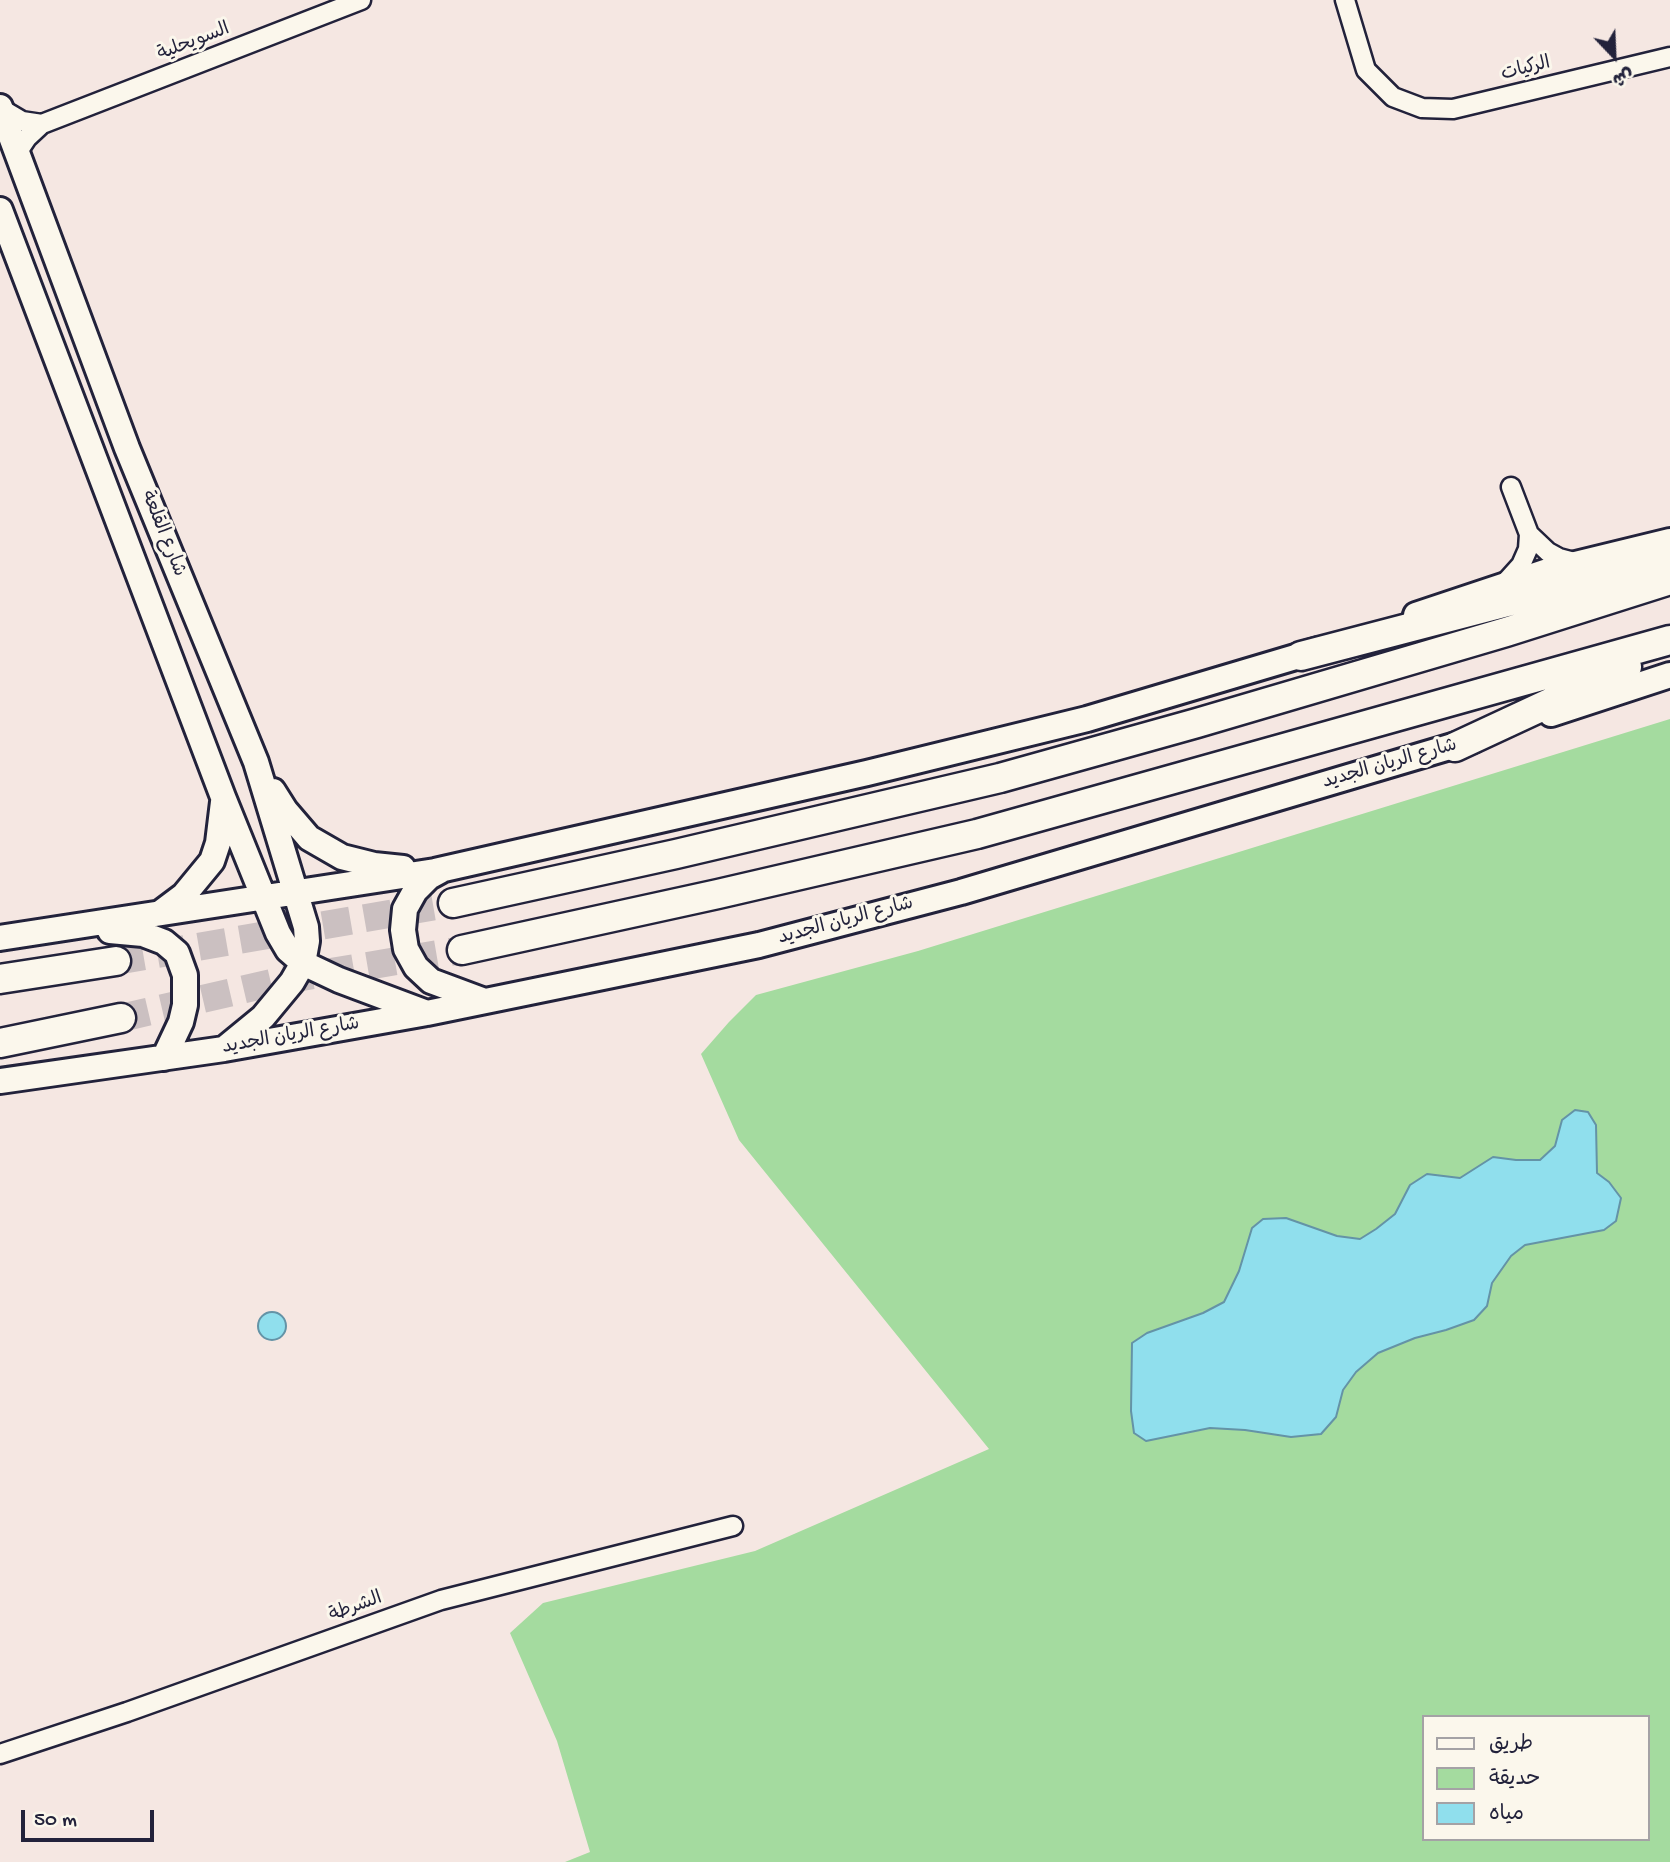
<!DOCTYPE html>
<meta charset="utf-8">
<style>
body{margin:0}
#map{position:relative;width:1670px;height:1862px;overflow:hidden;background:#f5e7e2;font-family:"Gochi Hand","Playpen Sans Arabic",sans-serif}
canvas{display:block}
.legend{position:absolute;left:1422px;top:1715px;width:228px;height:126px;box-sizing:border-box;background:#fbf7ec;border:2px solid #a4a2a5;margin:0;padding:9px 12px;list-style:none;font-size:21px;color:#22223b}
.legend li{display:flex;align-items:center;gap:14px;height:35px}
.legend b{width:35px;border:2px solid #a4a2a5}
.north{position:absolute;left:1579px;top:21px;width:70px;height:70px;-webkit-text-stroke:5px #fbf7ec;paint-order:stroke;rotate:157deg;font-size:19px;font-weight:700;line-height:28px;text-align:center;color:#22223b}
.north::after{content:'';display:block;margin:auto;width:24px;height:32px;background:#22223b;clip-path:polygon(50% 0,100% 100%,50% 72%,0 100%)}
.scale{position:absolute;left:21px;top:1810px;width:133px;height:32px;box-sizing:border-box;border:4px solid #22223b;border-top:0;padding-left:9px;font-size:21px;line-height:24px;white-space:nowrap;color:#22223b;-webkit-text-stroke:5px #fbf7ec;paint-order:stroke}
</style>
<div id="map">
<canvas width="1670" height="1862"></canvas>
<ul class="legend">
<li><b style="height:9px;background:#fbf7ec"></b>طريق</li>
<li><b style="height:19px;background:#a4db9f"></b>حديقة</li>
<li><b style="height:19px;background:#90dfed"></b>مياه</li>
</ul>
<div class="north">ش</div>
<div class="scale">50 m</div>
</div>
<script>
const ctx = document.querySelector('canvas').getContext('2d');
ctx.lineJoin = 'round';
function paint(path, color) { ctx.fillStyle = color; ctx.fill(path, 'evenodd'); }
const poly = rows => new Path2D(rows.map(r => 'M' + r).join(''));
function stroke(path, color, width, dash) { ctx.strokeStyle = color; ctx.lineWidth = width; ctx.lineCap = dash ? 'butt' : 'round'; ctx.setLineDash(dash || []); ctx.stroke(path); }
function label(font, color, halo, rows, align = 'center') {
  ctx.font = font + ' "Gochi Hand","Playpen Sans Arabic",sans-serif'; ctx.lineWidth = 6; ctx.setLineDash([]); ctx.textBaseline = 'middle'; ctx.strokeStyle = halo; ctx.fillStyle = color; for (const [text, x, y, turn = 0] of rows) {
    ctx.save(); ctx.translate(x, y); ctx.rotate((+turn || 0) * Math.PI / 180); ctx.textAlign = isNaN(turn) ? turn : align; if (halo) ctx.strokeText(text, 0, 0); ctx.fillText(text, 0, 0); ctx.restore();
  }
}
const green = poly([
 [1670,719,1670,1862,565,1862,590,1852,557,1741,510,1633,543,1603,755,1551,989,1449,739,1140,701,1054,729,1022,756,995,918,951],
 [1423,1717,1647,1717,1647,1839,1423,1839]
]);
const water = poly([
 [1575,1110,1588,1112,1596,1125,1597,1173,1609,1182,1621,1198,1616,1221,1604,1230,1525,1245,1511,1256,1492,1283,1487,1306,1474,1320,1446,1330,1415,1338,1378,1353,1356,1372,1343,1390,1336,1417,1321,1434,1291,1437,1245,1430,1210,1428,1146,1441,1134,1433,1131,1411,1132,1343,1147,1333,1203,1313,1224,1302,1239,1271,1252,1228,1263,1219,1286,1218,1337,1236,1360,1239,1376,1229,1395,1214,1410,1185,1427,1174,1460,1178,1493,1157,1516,1160,1540,1160,1555,1146,1562,1120,1575,1110],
 '258 1326a14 14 0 1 1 28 0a14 14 0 1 1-28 0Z'
]);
const trunkTunnel = poly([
 [116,961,453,903],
 [121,1018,284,980,462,950]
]);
const minor = poly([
 [1345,0,1366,70,1393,97,1422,108,1453,109,1670,57],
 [0,108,22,121,42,124],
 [17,153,27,138,42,124,361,0],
 [1511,487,1529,534,1548,552,1559,558,1578,563],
 [1503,585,1521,565,1528,549,1529,534],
 [0,1754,127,1712,441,1600,733,1526]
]);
const secondary = poly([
 [0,107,127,448,256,762,306,927,307,941,303,963,292,982,263,1017,224,1049],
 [0,210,223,797,278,933,288,950,303,963,339,980,427,1013],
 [1416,615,1551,570,1670,541],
 [1551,714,1670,675],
 [273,791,285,810,309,838,342,857,374,865,403,868],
 [440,871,429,877,415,891,405,909,403,930,406,949,416,967,431,981,482,1000],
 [160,913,184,895,212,861,218,843,223,802],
 [110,931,143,934,164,942,177,953,185,975,185,1005,181,1022,164,1058],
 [0,938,435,871,867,773,1087,719,1319,650],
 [0,1081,224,1049,427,1013,759,945,961,892,1473,740]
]);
const trunk = poly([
 [1301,656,1645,566,1670,566],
 [1455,747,1627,667],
 [453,903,676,854,1000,778,1197,723,1506,632,1670,580],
 [462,950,718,894,977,834,1670,640],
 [0,979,116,961],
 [0,1043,121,1018]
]);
const streetNames = [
 ["السويحلية",194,43,-21],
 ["الركيات",1526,70,-14],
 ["شارع القلعة",162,534,68],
 ["شارع الريان الجديد",1390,765,-16],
 ["شارع الريان الجديد",846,922,-15],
 ["شارع الريان الجديد",291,1037,-10],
 ["الشرطة",356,1608,-20]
];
paint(green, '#a4db9f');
paint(water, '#90dfed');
stroke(water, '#6493a6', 2);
stroke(trunkTunnel, '#cbc0c1', 28, [28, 14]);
stroke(minor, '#22223b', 23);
stroke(secondary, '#22223b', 30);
stroke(trunk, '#22223b', 33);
stroke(minor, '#fbf7ec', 18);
stroke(secondary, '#fbf7ec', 24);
stroke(trunk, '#fbf7ec', 28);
label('19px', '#22223b', '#fbf7ec', streetNames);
</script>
